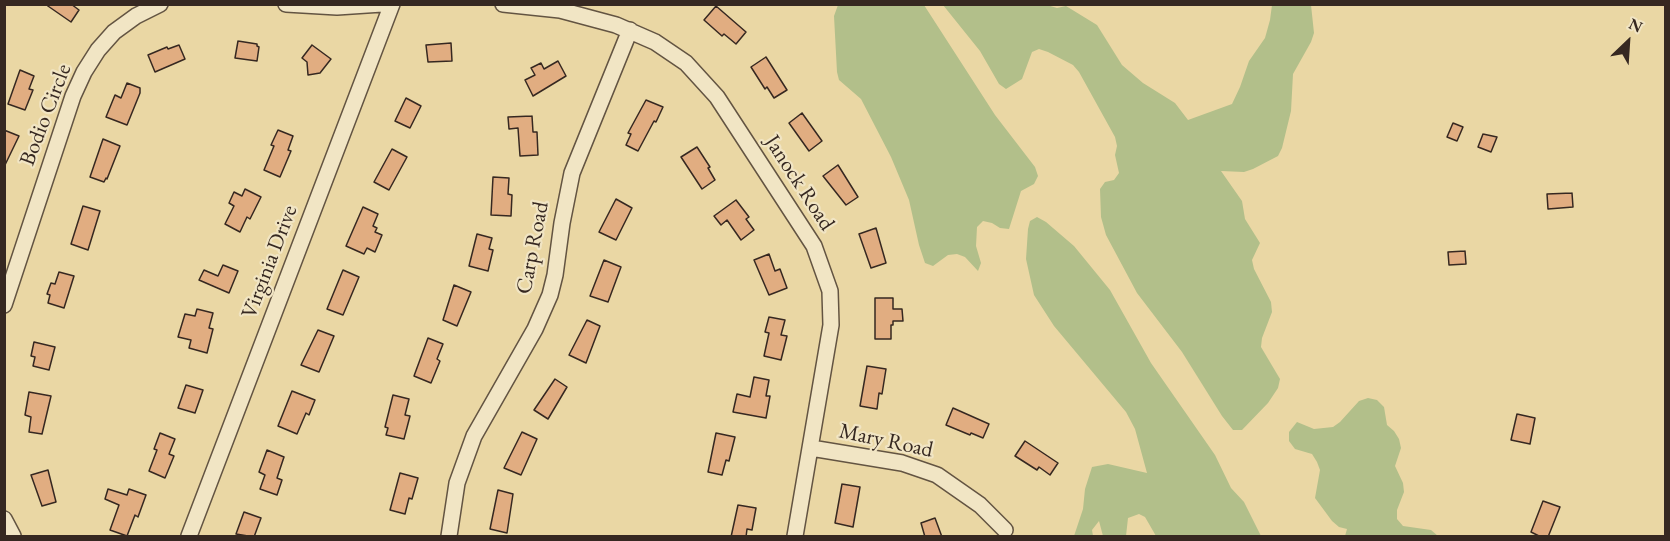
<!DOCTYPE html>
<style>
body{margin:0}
#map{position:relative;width:1670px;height:541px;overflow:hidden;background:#ead7a4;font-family:"EB Garamond",serif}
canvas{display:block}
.frame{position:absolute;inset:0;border:6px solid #362821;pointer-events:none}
.north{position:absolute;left:1598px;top:12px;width:60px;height:60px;-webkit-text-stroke:4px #f1e5c4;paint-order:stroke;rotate:25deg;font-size:16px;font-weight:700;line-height:24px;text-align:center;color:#362821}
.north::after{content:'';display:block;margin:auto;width:21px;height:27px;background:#362821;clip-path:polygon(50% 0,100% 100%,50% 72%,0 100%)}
</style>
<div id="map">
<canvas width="1670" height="541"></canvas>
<div class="frame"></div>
<div class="north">N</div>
</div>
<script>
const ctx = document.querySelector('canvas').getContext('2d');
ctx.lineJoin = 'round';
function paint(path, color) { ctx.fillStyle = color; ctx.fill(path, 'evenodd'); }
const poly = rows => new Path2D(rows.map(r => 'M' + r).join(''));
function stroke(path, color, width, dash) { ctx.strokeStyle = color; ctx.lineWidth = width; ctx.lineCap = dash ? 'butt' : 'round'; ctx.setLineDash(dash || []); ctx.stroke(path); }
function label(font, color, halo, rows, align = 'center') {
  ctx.font = font + ' "EB Garamond",serif'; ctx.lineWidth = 4.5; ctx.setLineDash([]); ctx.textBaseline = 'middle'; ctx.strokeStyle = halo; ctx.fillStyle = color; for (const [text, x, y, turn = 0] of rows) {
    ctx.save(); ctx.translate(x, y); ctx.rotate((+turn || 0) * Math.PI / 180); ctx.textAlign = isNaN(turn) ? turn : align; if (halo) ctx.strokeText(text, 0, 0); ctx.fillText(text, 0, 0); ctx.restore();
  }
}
const green = poly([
 [838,5,924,5,995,115,1035,167,1038,176,1034,184,1021,191,1009,229,1000,228,992,223,983,221,977,227,976,246,981,263,978,271,965,257,957,254,948,255,933,266,925,263,919,245,909,200,891,157,861,99,839,80,837,72,834,16],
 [1047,5,1057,8,1066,6,1097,25,1122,65,1143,83,1175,103,1188,120,1232,104,1240,87,1249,61,1265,38,1270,20,1272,5,1311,5,1314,33,1311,42,1293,74,1291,111,1282,148,1278,156,1253,169,1244,172,1221,171,1242,201,1245,219,1260,243,1252,260,1254,269,1271,302,1272,312,1262,338,1261,347,1280,379,1278,388,1268,403,1242,430,1233,430,1222,416,1182,352,1137,293,1106,235,1101,217,1100,189,1105,182,1114,180,1119,173,1115,155,1117,146,1115,137,1079,72,1073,65,1048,52,1039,49,1032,52,1022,79,1006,89,999,84,980,51,943,5],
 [1037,217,1046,222,1074,246,1110,290,1151,363,1215,455,1231,488,1244,502,1261,536,1156,536,1145,517,1139,514,1128,518,1126,536,1103,536,1099,521,1092,530,1093,536,1074,536,1083,509,1085,489,1092,467,1108,464,1147,473,1135,429,1126,412,1054,326,1034,295,1026,259,1028,229,1030,221],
 [1368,398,1377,400,1384,407,1387,425,1394,431,1399,439,1401,448,1395,466,1403,483,1404,492,1397,510,1397,519,1403,526,1431,530,1438,536,1345,536,1347,529,1339,527,1332,521,1315,498,1320,470,1317,462,1312,454,1295,449,1289,441,1289,432,1297,422,1314,429,1333,427,1340,422,1359,401]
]);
const building = poly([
 [45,4,71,4,79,10,71,22,45,4],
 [716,6,746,32,736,44,724,34,722,36,704,20,716,6],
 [238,41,257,44,257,46,259,47,257,61,235,58,238,41],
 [451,43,452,61,428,62,426,45,451,43],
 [179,45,185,59,155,72,148,55,167,47,168,49,179,45],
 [312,45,331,59,320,73,308,75,307,62,302,58,312,45],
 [766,57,787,90,774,98,767,87,765,89,751,67,766,57],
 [558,61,566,76,533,96,525,80,535,75,531,68,541,63,544,69,558,61],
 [20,70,34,76,29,89,33,90,25,110,8,104,20,70],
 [127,83,140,88,140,93,127,125,106,117,115,95,121,98,127,83],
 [406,98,421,106,410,128,395,121,406,98],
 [646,100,663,107,656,122,654,121,638,151,626,145,631,134,628,133,646,100],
 [802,113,822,141,809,151,789,123,802,113],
 [532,116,533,132,537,132,538,155,520,156,518,128,509,129,508,117,532,116],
 [1453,123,1463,127,1457,141,1447,137,1453,123],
 [4,130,19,136,4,167,4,130],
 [278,130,293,136,288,150,291,151,280,177,264,170,274,146,271,145,278,130],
 [1483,134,1497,137,1491,152,1478,147,1483,134],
 [103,139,120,146,107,179,106,178,104,182,90,177,103,139],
 [697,147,710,167,708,168,715,180,702,189,681,157,697,147],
 [392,149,407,157,389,190,374,182,392,149],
 [838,165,858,197,846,205,823,176,838,165],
 [493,177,509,178,508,194,512,195,511,216,491,215,493,177],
 [245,189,261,197,250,219,247,217,240,232,225,224,234,206,229,203,234,192,242,196,245,189],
 [1572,193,1573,207,1548,209,1547,194,1572,193],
 [616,199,632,208,616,240,599,232,616,199],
 [736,200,749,217,746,219,754,230,741,240,727,220,721,225,714,216,736,200],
 [83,206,100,211,88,250,71,244,83,206],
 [363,207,378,214,373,226,377,228,375,232,382,235,375,252,367,248,364,254,346,246,363,207],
 [876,228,886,263,871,268,859,234,876,228],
 [477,234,492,238,489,249,493,250,488,271,469,266,477,234],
 [1465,251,1466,264,1449,265,1448,252,1465,251],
 [769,254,775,271,780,269,787,288,769,295,754,260,769,254],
 [604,260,621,267,608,302,590,296,604,260],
 [223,265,238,271,229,293,199,280,204,270,218,276,223,265],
 [343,270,359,277,343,315,327,309,343,270],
 [59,272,74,276,64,308,48,303,50,295,47,294,51,283,55,284,59,272],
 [454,285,471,292,457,326,443,320,454,285],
 [875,298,893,298,893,309,902,309,903,321,893,321,893,325,891,325,891,339,875,339,875,298],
 [197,309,213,313,209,328,213,329,207,353,189,348,191,340,178,337,185,314,195,316,197,309],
 [769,317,785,320,781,335,787,336,781,360,764,356,769,333,765,332,769,317],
 [587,320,600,326,586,363,569,355,587,320],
 [318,330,334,336,319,372,301,365,318,330],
 [428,338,443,344,437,359,440,361,431,383,414,376,428,338],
 [34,342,55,347,49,370,33,366,35,357,31,356,34,342],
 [867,366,886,369,882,394,879,393,877,409,860,406,867,366],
 [754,377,769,380,766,396,770,396,766,418,733,412,737,394,750,397,754,377],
 [555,379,567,387,548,419,534,410,555,379],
 [186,385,203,390,195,413,178,408,186,385],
 [292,391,315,400,309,415,306,413,297,434,278,426,292,391],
 [29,392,51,396,42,434,29,432,31,417,25,415,29,392],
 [393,395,409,399,405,415,410,416,404,439,386,435,388,428,385,427,393,395],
 [953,408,989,424,983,438,971,433,970,435,946,425,953,408],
 [1517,414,1535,418,1530,444,1511,440,1517,414],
 [522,432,537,439,521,475,504,468,522,432],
 [160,433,175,439,169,454,174,456,165,478,149,471,157,450,154,449,160,433],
 [716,433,735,437,729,461,726,460,722,475,708,472,716,433],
 [1025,441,1058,463,1050,475,1039,467,1037,470,1015,456,1025,441],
 [267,450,284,457,277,478,282,480,277,495,260,489,265,475,259,472,267,450],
 [48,470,56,502,42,506,31,475,48,470],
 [400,473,418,478,412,499,409,498,405,514,390,510,400,473],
 [842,484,860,487,853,527,835,523,842,484],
 [108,489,127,495,129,489,146,495,138,517,135,515,127,536,110,530,119,505,105,499,108,489],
 [498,490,513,494,507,533,490,529,498,490],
 [1543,501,1560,507,1548,537,1541,537,1531,532,1543,501],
 [738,505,756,508,752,530,747,529,746,537,731,537,738,505],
 [244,512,261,518,254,537,236,534,244,512],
 [935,518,942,537,925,537,921,523,935,518]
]);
const minor = poly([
 [286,4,337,7,382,4],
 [503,4,560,10,616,25,655,42,686,63,717,97,814,246,830,291,831,325,795,536],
 [4,305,73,96,84,72,98,50,114,32,136,16,160,4],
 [811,448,902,463,937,475,980,505,1005,530],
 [4,519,13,536],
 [189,536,392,4],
 [449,536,457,483,474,436,535,329,550,295,555,275,562,223,572,173,630,30]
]);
const streetNames = [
 ["Bodio Circle",46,115,-69],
 ["Janock Road",799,183,57],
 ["Carp Road",533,248,-79],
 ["Virginia Drive",270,262,-69],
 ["Mary Road",886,441,12]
];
paint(green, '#b2bf8a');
paint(building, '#e1ad81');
stroke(building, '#362821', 1.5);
stroke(minor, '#635442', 18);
stroke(minor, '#f1e5c4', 15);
label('22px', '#362821', '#f1e5c4', streetNames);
</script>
